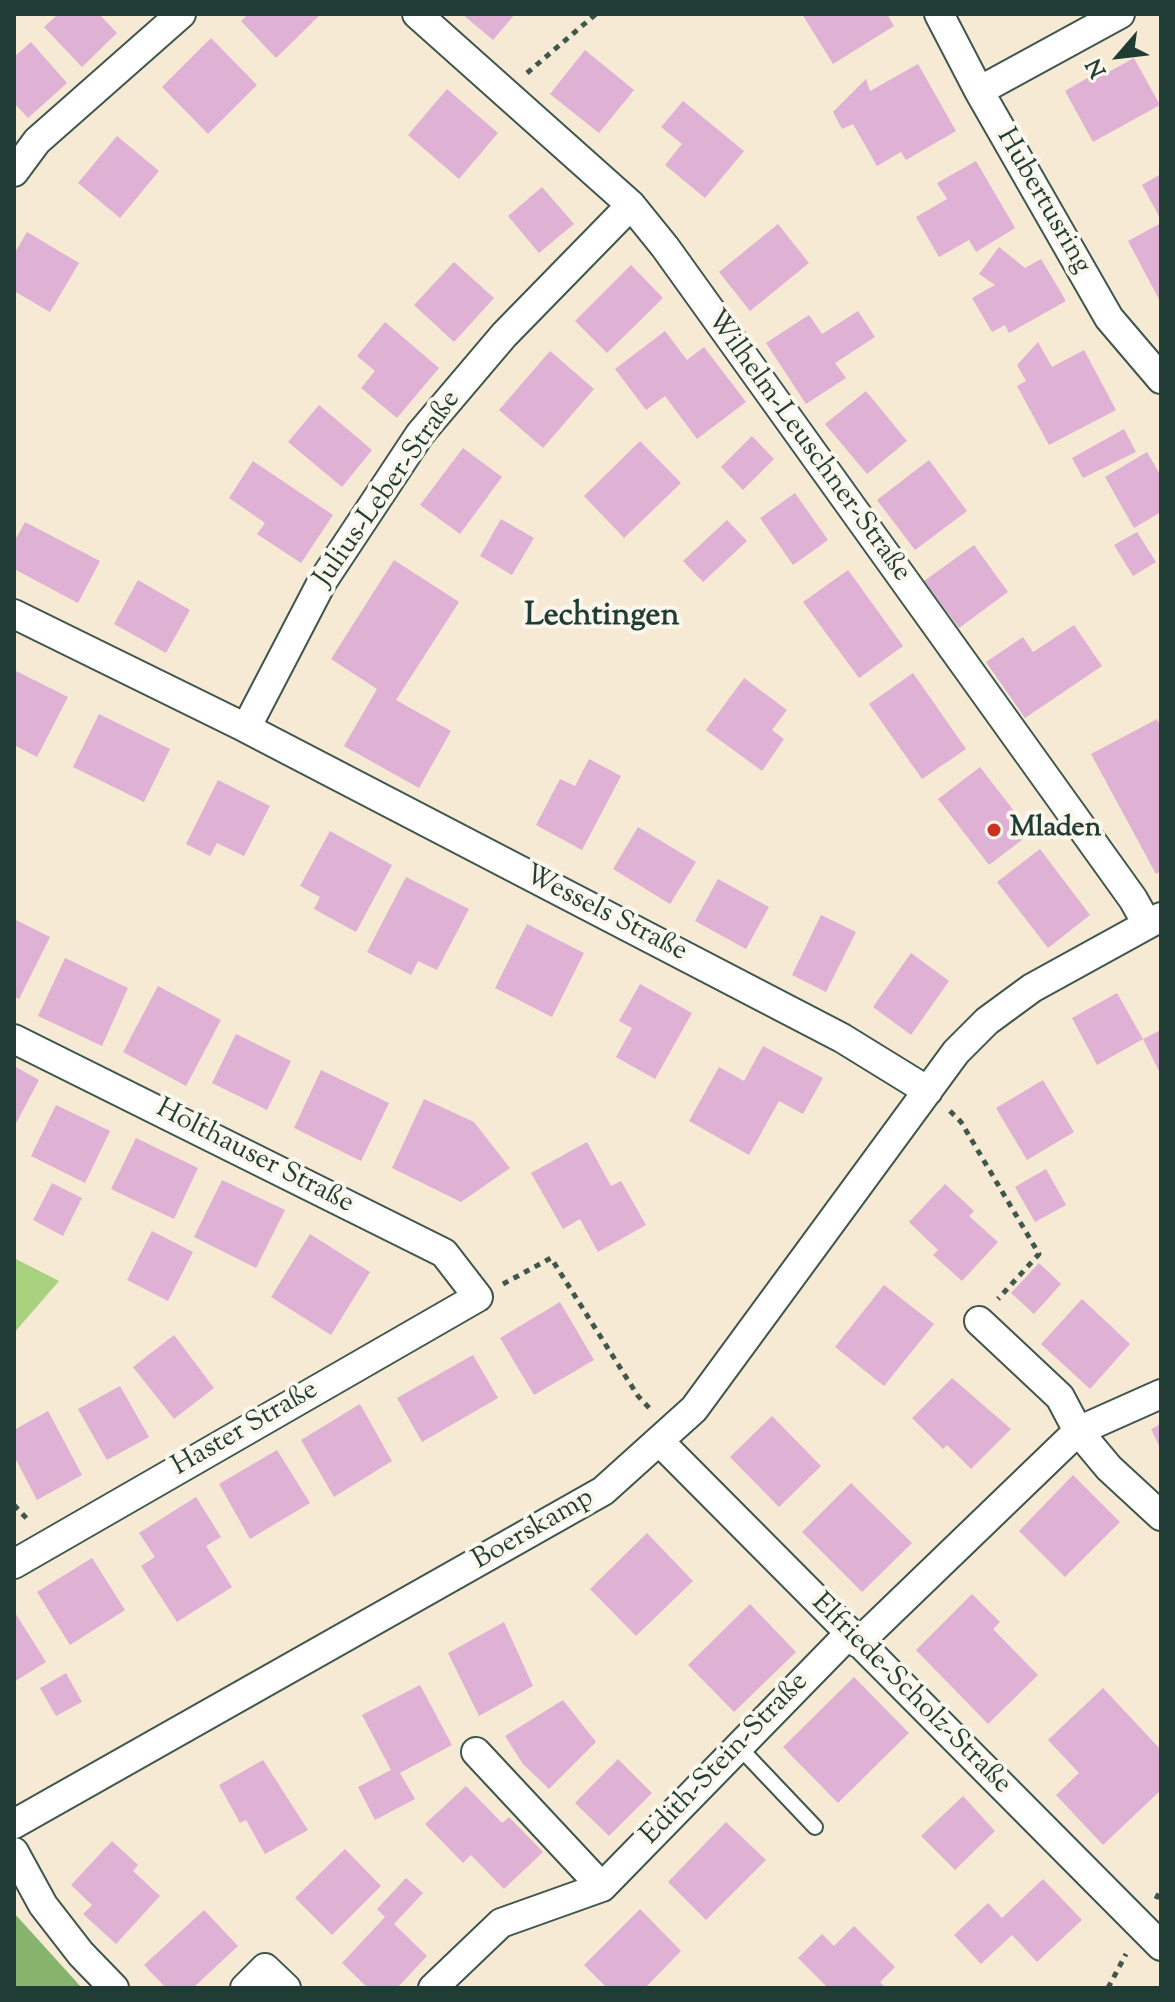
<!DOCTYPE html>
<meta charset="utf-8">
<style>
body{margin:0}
#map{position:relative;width:1175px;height:2002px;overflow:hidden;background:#f6ead5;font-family:"Sorts Mill Goudy",serif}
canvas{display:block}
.frame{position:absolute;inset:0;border:16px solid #1f3d34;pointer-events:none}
.north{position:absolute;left:1079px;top:16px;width:80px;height:80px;-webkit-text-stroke:6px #fbf7ec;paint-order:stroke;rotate:242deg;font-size:22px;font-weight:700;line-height:32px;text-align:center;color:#1f3d34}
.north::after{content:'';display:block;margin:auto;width:28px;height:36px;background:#1f3d34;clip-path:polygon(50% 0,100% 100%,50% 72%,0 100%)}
</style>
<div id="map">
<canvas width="1175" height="2002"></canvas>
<div class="frame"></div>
<div class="north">N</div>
</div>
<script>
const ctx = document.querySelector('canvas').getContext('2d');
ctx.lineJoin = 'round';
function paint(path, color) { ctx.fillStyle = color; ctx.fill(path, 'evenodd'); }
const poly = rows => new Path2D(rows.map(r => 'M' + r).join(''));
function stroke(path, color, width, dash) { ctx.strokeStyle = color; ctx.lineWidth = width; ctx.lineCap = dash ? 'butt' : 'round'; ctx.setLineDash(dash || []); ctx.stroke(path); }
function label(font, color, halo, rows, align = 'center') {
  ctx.font = font + ' "Sorts Mill Goudy",serif'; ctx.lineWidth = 8; ctx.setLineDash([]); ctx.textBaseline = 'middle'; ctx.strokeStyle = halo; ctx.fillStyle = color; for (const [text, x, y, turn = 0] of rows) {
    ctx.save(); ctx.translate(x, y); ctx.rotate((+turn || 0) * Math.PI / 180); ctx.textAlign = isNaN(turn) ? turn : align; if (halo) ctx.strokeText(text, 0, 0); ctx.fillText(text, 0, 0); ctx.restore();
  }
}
const green = poly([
 [14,1258,59,1281,14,1333]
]);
const forest = poly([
 [14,1913,82,1988,14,1988]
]);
const building = poly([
 [58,14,99,14,117,33,82,67,44,27],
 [248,14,321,14,276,58,241,21],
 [462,14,515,14,493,40],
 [802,14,887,14,894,26,833,64],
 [211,38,257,85,208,134,162,87],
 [31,42,67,83,28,118,14,103,14,57],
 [585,50,634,90,599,133,550,94],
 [1134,58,1160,105,1093,142,1065,91,1101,70,1103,75],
 [918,64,956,131,906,160,901,152,877,166,853,124,842,129,833,112,866,79,870,91],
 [447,89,498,133,459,179,408,135],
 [683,101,744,151,705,198,665,165,682,144,661,127],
 [117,136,159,171,120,218,78,183],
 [976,161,1015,228,976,252,969,240,939,257,916,217,947,199,937,183],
 [1161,174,1161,220,1142,185],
 [542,187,574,224,539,253,508,216],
 [1161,223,1161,303,1128,241],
 [778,224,809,263,750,311,719,272],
 [27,232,79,263,50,312,14,291,14,254],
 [999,247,1025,268,1041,259,1066,301,1009,333,1005,325,992,332,972,298,995,285,979,274],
 [454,262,494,298,454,342,414,305],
 [631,265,663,298,607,353,575,321],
 [858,311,875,337,835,363,846,378,806,404,766,343,809,315,822,334],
 [385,322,439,368,397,418,361,388,375,371,357,356],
 [665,331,687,360,704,347,746,402,697,439,665,396,646,410,615,369],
 [1038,342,1052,367,1084,350,1116,410,1049,445,1017,386,1026,381,1017,365],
 [550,351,594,389,543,448,499,410],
 [866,391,907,441,867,474,825,424],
 [319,405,372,450,342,487,288,442],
 [1124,429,1136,452,1083,478,1072,458],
 [752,436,774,459,743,490,721,467],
 [640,441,681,483,624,538,584,496],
 [463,448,502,477,460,534,420,505],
 [1147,452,1161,476,1161,512,1134,528,1105,477],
 [929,460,967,511,915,550,877,500],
 [253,461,333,515,301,563,257,534,265,523,229,498],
 [795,493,828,540,793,565,760,518],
 [501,519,534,538,512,575,480,556],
 [727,520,747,541,703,582,683,561],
 [25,522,100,561,78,603,14,569,14,542],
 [1137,532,1156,562,1133,576,1114,545],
 [974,545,1008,592,959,628,924,581],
 [394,560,459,602,396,700,451,731,419,788,344,746,377,689,331,659],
 [848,570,903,646,859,678,803,602],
 [138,580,190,610,166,653,114,624],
 [1074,625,1102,666,1025,718,986,662,1023,637,1033,652],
 [14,670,68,697,37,757,14,745],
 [913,673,966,749,922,779,869,704],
 [744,678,787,710,772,730,784,739,762,771,706,730],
 [99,714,170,749,144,802,73,767],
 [1157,719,1161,727,1161,871,1156,874,1091,754],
 [589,759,621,776,582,850,536,825,560,779,575,786],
 [980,767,1031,833,989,865,938,799],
 [218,780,270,806,244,856,217,843,210,856,186,844],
 [638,827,696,862,670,904,613,869],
 [330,831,392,865,356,932,314,909,320,897,300,886],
 [1040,849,1090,915,1048,948,997,882],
 [406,877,469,909,437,970,418,961,411,975,367,952],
 [718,879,769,907,746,949,695,921],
 [821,915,856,932,826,992,792,975],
 [14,919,50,937,19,999,14,997],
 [527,924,584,953,552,1017,495,988],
 [911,953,949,981,911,1035,873,1007],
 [65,958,128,988,102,1046,38,1016],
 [640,984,692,1013,655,1079,616,1057,632,1028,619,1021],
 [158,986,221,1020,186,1086,123,1052],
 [1117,993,1143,1039,1097,1065,1072,1018],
 [1161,1030,1161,1075,1143,1039],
 [236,1034,291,1061,267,1110,212,1083],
 [763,1046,823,1078,803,1114,779,1101,749,1155,689,1121,719,1067,744,1081],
 [14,1066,39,1080,14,1127],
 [321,1070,389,1103,361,1161,294,1128],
 [1043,1080,1074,1132,1027,1160,996,1108],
 [424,1099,474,1122,510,1168,461,1202,392,1168],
 [56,1105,110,1131,85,1183,31,1156],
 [136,1138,198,1168,174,1219,111,1189],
 [587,1142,611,1186,621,1181,646,1225,598,1252,580,1219,563,1229,531,1173],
 [1046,1169,1066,1205,1035,1222,1015,1187],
 [222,1180,285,1210,256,1268,194,1237],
 [52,1183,82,1198,63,1236,33,1220],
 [945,1184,974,1211,969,1216,998,1242,962,1281,933,1255,938,1250,909,1222],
 [152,1231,193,1252,168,1301,127,1280],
 [310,1234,370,1272,331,1335,271,1297],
 [1039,1263,1061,1284,1034,1314,1011,1293],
 [884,1285,934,1324,884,1386,835,1347],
 [1082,1299,1130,1344,1090,1389,1041,1344],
 [560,1302,594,1360,534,1395,500,1338],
 [174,1335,214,1388,174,1419,133,1367],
 [473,1355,498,1398,422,1442,397,1398],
 [952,1378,1011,1429,971,1469,947,1445,943,1449,912,1418],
 [120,1386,149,1437,107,1460,78,1409],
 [360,1404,392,1461,334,1497,301,1440],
 [48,1411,82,1475,37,1500,14,1456,14,1430],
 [772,1416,821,1466,779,1507,730,1457],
 [1161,1424,1161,1450,1151,1429],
 [277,1450,310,1503,250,1539,219,1484],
 [1073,1475,1120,1522,1065,1577,1019,1531],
 [851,1483,912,1543,862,1592,802,1532],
 [196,1497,221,1537,206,1546,232,1587,177,1622,141,1566,155,1557,139,1533],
 [647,1533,693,1581,636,1636,590,1589],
 [92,1558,125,1610,70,1645,37,1592],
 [972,1594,1000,1622,993,1629,1038,1675,988,1724,916,1650],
 [750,1604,796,1652,734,1712,688,1665],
 [14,1611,46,1662,14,1682],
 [504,1622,533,1686,479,1716,448,1653],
 [66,1673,82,1702,56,1716,40,1688],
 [854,1677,909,1733,838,1803,783,1747],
 [420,1685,452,1745,400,1773,415,1799,375,1820,358,1787,391,1770,362,1715],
 [1103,1688,1161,1750,1161,1790,1103,1845,1056,1795,1079,1773,1048,1740],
 [563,1700,596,1742,549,1789,523,1764,505,1736],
 [618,1759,652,1793,609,1836,575,1803],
 [263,1760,308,1830,265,1854,246,1820,240,1823,219,1785],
 [466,1786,502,1823,509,1817,543,1852,504,1889,471,1855,463,1863,425,1824],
 [963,1796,995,1831,955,1870,921,1836],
 [726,1822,766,1860,706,1920,668,1882],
 [112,1841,138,1865,133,1871,160,1896,116,1944,83,1914,92,1905,71,1885],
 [345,1849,381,1886,332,1935,295,1898],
 [406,1878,423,1893,394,1924,427,1956,397,1988,368,1988,342,1963,385,1917,377,1909],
 [1043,1879,1082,1920,1037,1962,1012,1935,981,1964,954,1935,988,1903,1002,1918],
 [640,1909,681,1951,645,1988,607,1988,584,1965],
 [204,1910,238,1946,193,1988,166,1988,144,1965],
 [854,1926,895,1967,880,1982,886,1988,828,1988,798,1958,822,1934,834,1946]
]);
const path = poly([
 [527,73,596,14],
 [950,1111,961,1122,1039,1254,998,1299],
 [503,1284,551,1258,638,1396,652,1411],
 [14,1505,30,1522],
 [1156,1899,1161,1889],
 [1108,1988,1126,1954]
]);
const service = poly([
 [739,1747,815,1827]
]);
const minor = poly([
 [417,14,631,205,665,247,1133,899,1147,924],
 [939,14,979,91,1109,318,1161,379],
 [979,91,1120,14],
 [14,172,37,141,181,14],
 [14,614,246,728,842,1038,928,1091],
 [246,728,322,582,420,434,504,335,631,205],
 [14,1039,444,1253,478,1297,14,1564],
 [979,1321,1060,1397,1078,1431,1109,1468,1161,1516],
 [660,1442,1161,1946],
 [858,1643,1078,1431,1161,1394],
 [476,1752,602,1887],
 [14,1824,603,1491,694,1409,956,1052,987,1021,1032,988,1161,917],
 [14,1852,43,1905,81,1954,114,1988],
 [245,1988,265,1968,286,1988],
 [433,1988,501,1923,602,1887,849,1634]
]);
const markers = [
 [994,830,8,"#c8321e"]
];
const streetNames = [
 ["Hubertusring",1042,202,60],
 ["Wilhelm-Leuschner-Straße",807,447,54],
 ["Julius-Leber-Straße",389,490,-55],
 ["Wessels Straße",605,915,27],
 ["Holthauser Straße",254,1158,27],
 ["Haster Straße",246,1430,-30],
 ["Boerskamp",534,1531,-30],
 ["Elfriede-Scholz-Straße",910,1695,45],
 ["Edith-Stein-Straße",726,1760,-46]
];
const poiNames = [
 ["Mladen",1010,830]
];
const quarterNames = [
 ["Lechtingen",602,619]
];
paint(green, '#a8d27e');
paint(forest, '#86b46d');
paint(building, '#dfb1d4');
stroke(service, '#3f574c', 18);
stroke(minor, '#3f574c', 32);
stroke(path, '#3f574c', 5, [6, 6]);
stroke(service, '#fff', 14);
stroke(minor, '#fff', 28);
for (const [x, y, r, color] of markers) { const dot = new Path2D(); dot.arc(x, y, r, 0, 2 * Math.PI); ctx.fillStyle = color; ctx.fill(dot); stroke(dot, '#fbf7ec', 3); }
label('28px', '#1f3d34', '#fbf7ec', streetNames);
label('bold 28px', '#1f3d34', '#fbf7ec', poiNames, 'left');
label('bold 32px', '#1f3d34', '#fbf7ec', quarterNames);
</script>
